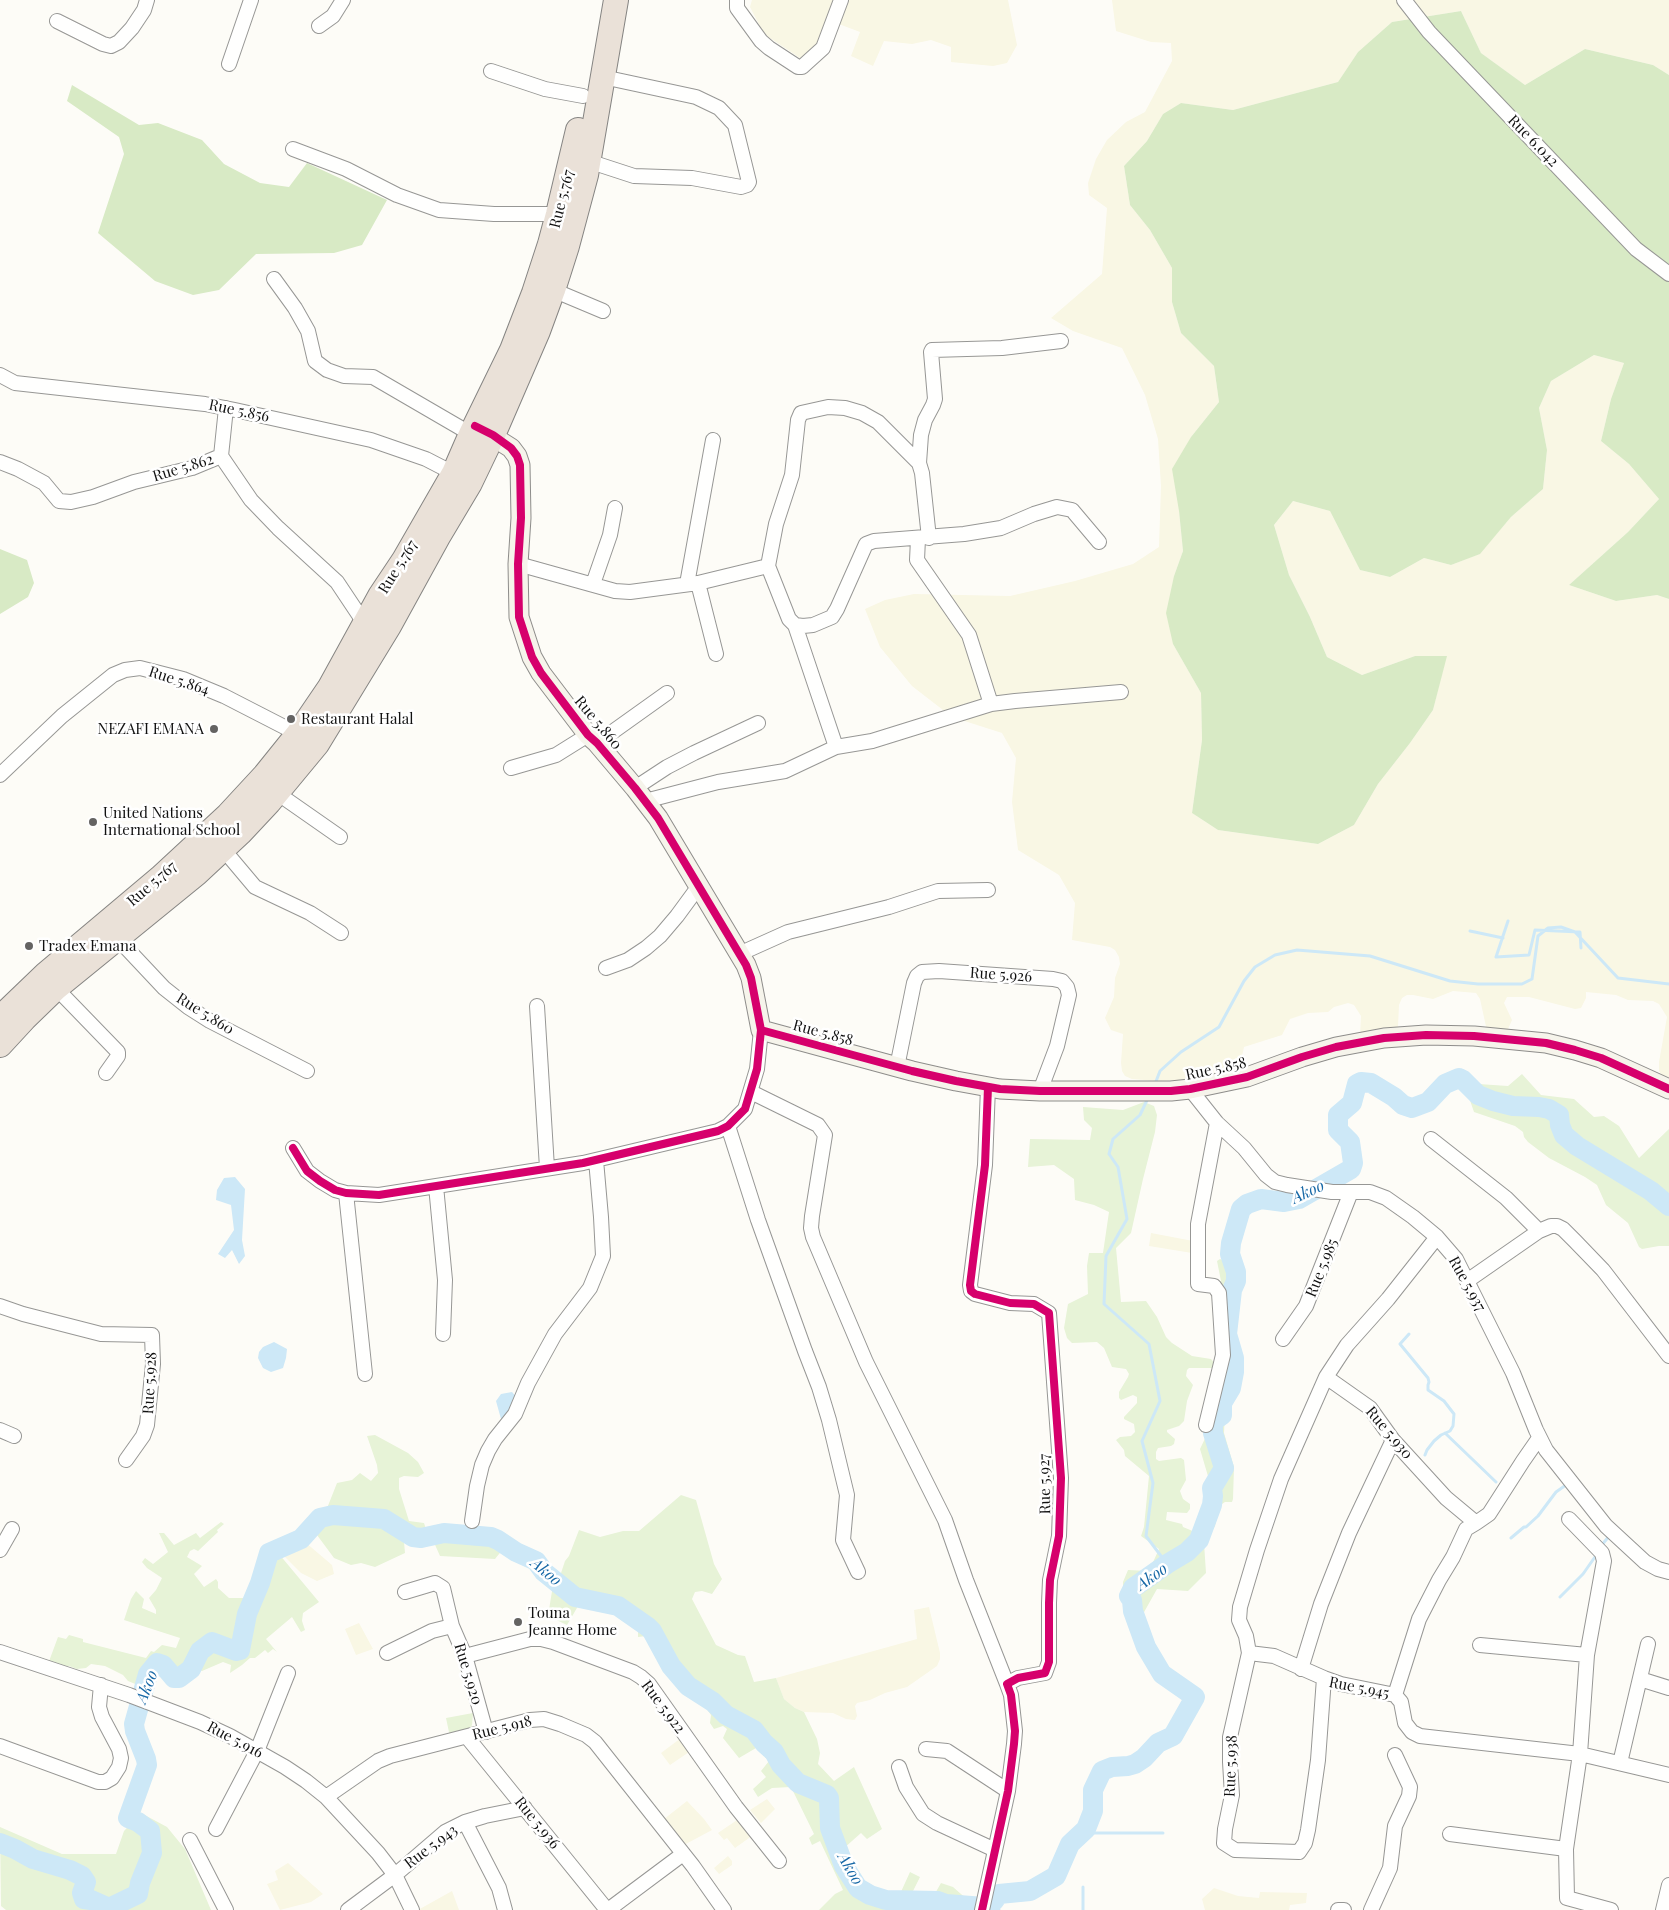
<!DOCTYPE html>
<style>
body{margin:0}
canvas{display:block;background:#fdfcf7}
</style>
<canvas width="1669" height="1910"></canvas>
<script>
const ctx = document.querySelector('canvas').getContext('2d');
ctx.lineJoin = 'round';
function paint(path, color) { ctx.fillStyle = color; ctx.fill(path, 'evenodd'); }
const poly = rows => new Path2D(rows.map(r => 'M' + r).join(''));
function stroke(path, color, width, dash) { ctx.strokeStyle = color; ctx.lineWidth = width; ctx.lineCap = dash ? 'butt' : 'round'; ctx.setLineDash(dash || []); ctx.stroke(path); }
function label(font, color, halo, rows, align = 'center') {
  ctx.font = font + ' "Playfair Display",serif'; ctx.lineWidth = 5; ctx.setLineDash([]); ctx.textBaseline = 'middle'; ctx.strokeStyle = halo; ctx.fillStyle = color; for (const [text, x, y, turn = 0] of rows) {
    ctx.save(); ctx.translate(x, y); ctx.rotate((+turn || 0) * Math.PI / 180); ctx.textAlign = isNaN(turn) ? turn : align; if (halo) ctx.strokeText(text, 0, 0); ctx.fillText(text, 0, 0); ctx.restore();
  }
}
const farmland = poly([
 [752,0,1008,0,1017,45,1007,63,993,66,951,62,951,47,931,40,912,44,884,41,873,66,851,56,860,32,836,23,809,64,764,34,750,7],
 [1112,0,1669,0,1669,75,1653,65,1585,49,1525,85,1481,53,1461,11,1392,22,1358,52,1338,82,1233,110,1181,103,1163,114,1147,141,1124,166,1130,205,1150,230,1172,268,1172,302,1181,333,1214,366,1219,402,1191,437,1179,511,1183,551,1174,576,1173,644,1201,693,1202,740,1192,813,1218,830,1318,844,1354,825,1378,784,1410,743,1433,710,1446,657,1415,656,1362,675,1327,657,1310,617,1289,575,1274,525,1293,501,1330,511,1360,570,1390,577,1424,558,1451,565,1479,554,1511,517,1543,489,1547,450,1539,408,1551,381,1594,355,1624,363,1611,399,1601,441,1629,464,1659,499,1628,532,1569,585,1616,601,1657,595,1669,599,1669,1080,1663,1077,1659,1071,1659,1062,1667,1017,1659,1004,1653,1001,1628,1000,1616,995,1586,992,1586,998,1581,1008,1575,1009,1529,997,1507,997,1504,1003,1512,1020,1508,1029,1506,1031,1487,1031,1480,999,1476,993,1453,991,1433,999,1413,995,1407,995,1402,998,1399,1005,1398,1026,1396,1031,1360,1036,1361,1016,1354,1005,1348,1003,1334,1007,1328,1012,1308,1013,1290,1019,1282,1035,1244,1047,1240,1065,1233,1069,1185,1080,1157,1081,1132,1079,1125,1076,1122,1071,1121,1063,1123,1034,1111,1030,1105,1018,1114,997,1115,978,1120,964,1119,957,1115,950,1110,947,1072,940,1075,903,1059,875,1018,850,1012,802,1016,758,1002,733,952,717,912,686,880,647,865,609,885,600,914,594,1010,596,1075,581,1133,564,1159,547,1161,486,1158,439,1145,395,1122,348,1073,331,1051,318,1102,274,1107,208,1089,195,1088,183,1096,159,1107,140,1126,122,1145,112,1172,61,1171,43,1151,42,1116,31],
 [1151,1233,1193,1241,1192,1253,1149,1246],
 [305,1542,332,1565,334,1574,317,1581,301,1573,281,1553],
 [929,1607,940,1653,940,1659,937,1666,907,1687,885,1693,870,1700,857,1703,855,1706,857,1716,855,1720,846,1719,833,1713,804,1712,795,1708,784,1699,776,1678,917,1639,914,1610],
 [359,1623,373,1649,356,1655,345,1629],
 [681,1738,692,1750,670,1765,661,1753],
 [767,1799,775,1809,761,1823,750,1810],
 [687,1801,704,1819,712,1830,684,1845,659,1823],
 [740,1818,756,1833,735,1848,727,1838,724,1840,718,1833],
 [728,1856,732,1861,732,1865,719,1874,714,1868],
 [288,1863,323,1894,311,1902,280,1910,267,1884,278,1880,275,1871],
 [1214,1888,1238,1896,1259,1898,1260,1892,1307,1893,1306,1903,1290,1905,1289,1910,1205,1910,1202,1899],
 [452,1891,459,1910,418,1910]
]);
const green = poly([
 [1522,1074,1541,1095,1574,1099,1594,1117,1604,1116,1619,1126,1639,1158,1669,1129,1669,1246,1659,1246,1642,1249,1639,1247,1628,1223,1606,1205,1597,1185,1585,1177,1549,1158,1528,1142,1524,1137,1523,1132,1515,1126,1474,1112,1464,1083,1508,1086],
 [1144,1102,1154,1106,1157,1115,1155,1132,1143,1179,1131,1233,1116,1248,1121,1302,1146,1301,1157,1317,1166,1337,1172,1343,1192,1356,1211,1359,1215,1364,1213,1368,1189,1368,1187,1370,1186,1376,1193,1385,1187,1401,1184,1421,1179,1426,1167,1430,1167,1432,1175,1439,1174,1444,1171,1446,1158,1448,1156,1452,1156,1459,1159,1461,1181,1458,1184,1460,1186,1480,1180,1491,1183,1499,1190,1504,1190,1509,1187,1513,1167,1512,1166,1520,1182,1524,1183,1527,1195,1532,1201,1523,1211,1497,1210,1483,1200,1449,1210,1428,1219,1394,1227,1384,1229,1376,1221,1343,1222,1286,1217,1261,1220,1259,1226,1262,1234,1290,1238,1361,1238,1373,1225,1411,1224,1433,1234,1467,1233,1499,1232,1502,1225,1502,1219,1506,1215,1526,1204,1543,1206,1573,1188,1591,1157,1589,1143,1614,1123,1606,1123,1582,1128,1570,1149,1571,1159,1549,1141,1536,1144,1527,1149,1476,1125,1456,1124,1450,1116,1440,1120,1437,1131,1436,1135,1432,1134,1424,1124,1419,1124,1417,1137,1403,1137,1397,1133,1395,1121,1400,1119,1398,1119,1392,1128,1377,1129,1374,1126,1369,1112,1367,1104,1348,1097,1342,1072,1343,1067,1338,1064,1328,1068,1304,1088,1294,1087,1266,1089,1253,1103,1253,1109,1212,1094,1205,1075,1200,1074,1179,1054,1165,1028,1167,1030,1139,1090,1140,1092,1128,1084,1120,1083,1107,1123,1110],
 [375,1435,408,1453,418,1462,424,1473,418,1477,404,1476,399,1478,399,1489,409,1521,424,1523,427,1532,429,1533,459,1530,484,1532,509,1543,514,1548,549,1566,547,1573,559,1579,565,1561,569,1556,579,1530,600,1537,623,1531,639,1531,681,1495,696,1500,714,1564,722,1579,712,1594,702,1591,695,1592,692,1599,716,1645,738,1655,745,1656,754,1682,776,1678,784,1699,795,1708,804,1712,817,1739,820,1753,818,1764,834,1781,854,1767,882,1829,867,1839,861,1833,843,1849,858,1871,855,1880,875,1892,900,1894,910,1872,920,1877,913,1891,933,1897,941,1883,953,1887,969,1901,970,1910,819,1910,835,1894,843,1890,820,1841,812,1845,809,1838,814,1834,791,1787,772,1788,758,1797,753,1789,766,1777,761,1771,769,1761,756,1748,739,1758,723,1738,727,1729,723,1726,714,1729,710,1723,711,1715,701,1701,691,1695,676,1681,658,1654,659,1651,646,1636,638,1637,638,1628,635,1623,629,1618,624,1622,617,1617,619,1610,581,1601,567,1625,548,1616,553,1585,528,1561,503,1549,495,1559,440,1556,432,1538,428,1537,404,1542,405,1553,375,1567,361,1563,351,1565,334,1558,317,1535,320,1526,337,1483,352,1480,360,1473,371,1481,378,1473,377,1465,367,1436],
 [221,1522,224,1524,217,1530,218,1532,198,1551,194,1549,190,1551,187,1557,202,1566,194,1574,204,1587,216,1579,218,1582,218,1588,229,1598,244,1598,248,1593,253,1593,247,1607,238,1643,221,1639,210,1640,202,1646,185,1667,179,1670,174,1669,160,1659,155,1659,149,1666,140,1686,128,1681,123,1675,105,1666,91,1664,86,1668,77,1669,69,1666,62,1667,48,1664,58,1637,66,1639,69,1635,83,1639,83,1642,146,1658,151,1651,154,1652,162,1645,176,1648,180,1638,124,1620,131,1599,136,1591,144,1599,142,1608,156,1614,156,1610,149,1598,156,1590,162,1578,147,1568,142,1562,145,1558,153,1564,168,1552,159,1533,164,1533,174,1545,196,1533,200,1538],
 [279,1554,319,1602,303,1613,302,1621,305,1630,301,1632,292,1617,266,1639,277,1652,273,1649,268,1653,265,1650,255,1658,250,1658,242,1665,230,1673,231,1665,223,1662,202,1671,197,1670,198,1661,207,1650,212,1647,230,1654,239,1655,242,1653,249,1618,259,1598,271,1563],
 [473,1713,472,1725,468,1733,450,1737,446,1718],
 [141,1813,167,1827,185,1849,211,1910,6,1910,1,1906,0,1827,62,1854,116,1854,124,1831]
]);
const forest = poly([
 [1461,11,1481,53,1525,85,1585,49,1653,65,1669,75,1669,599,1657,595,1616,601,1569,585,1628,532,1659,499,1629,464,1601,441,1611,399,1624,363,1594,355,1551,381,1539,408,1547,450,1543,489,1511,517,1480,554,1451,565,1424,558,1390,577,1360,570,1330,511,1293,501,1274,525,1289,575,1310,617,1327,657,1362,675,1415,656,1447,656,1433,710,1410,743,1378,784,1354,825,1318,844,1218,830,1192,813,1202,740,1201,693,1173,644,1166,613,1174,576,1183,551,1179,511,1172,469,1191,437,1219,402,1214,366,1181,333,1172,302,1172,268,1150,230,1130,205,1124,166,1147,141,1163,114,1181,103,1233,110,1338,82,1358,52,1392,22],
 [72,85,139,125,158,123,202,140,224,164,260,183,289,187,307,163,387,200,362,245,334,253,256,254,219,290,193,295,155,281,98,233,124,154,119,137,67,101],
 [0,549,27,560,34,583,28,597,0,614]
]);
const water = poly([
 [235,1177,245,1189,242,1240,245,1256,239,1264,232,1250,225,1258,218,1254,234,1230,231,1205,216,1200,217,1190,224,1178],
 [274,1342,287,1349,286,1358,283,1368,271,1372,263,1368,258,1358,259,1352,263,1347],
 [512,1392,519,1400,511,1415,501,1419,496,1401,501,1394]
]);
const stream = poly([
 [1508,921,1496,957,1529,955,1535,930,1580,932,1581,948],
 [1470,931,1503,938],
 [1155,1084,1160,1071,1181,1052,1219,1027,1244,981,1255,967,1275,955,1297,950,1370,956,1450,981,1478,984,1522,984,1532,979,1538,936,1548,928,1561,927,1575,932,1618,978,1669,984],
 [1148,1098,1140,1115,1113,1139,1109,1154,1118,1167,1127,1219,1106,1256,1104,1304,1149,1344,1160,1401,1142,1441,1153,1483,1146,1536,1167,1564],
 [1409,1334,1400,1344,1428,1378,1429,1382,1428,1385,1428,1390,1444,1401,1454,1414,1453,1426,1450,1431,1441,1435,1434,1441,1427,1450,1425,1455],
 [1445,1433,1496,1482],
 [1511,1538,1524,1527,1526,1527,1538,1516,1556,1492,1566,1485],
 [1601,1546,1610,1535],
 [1560,1597,1583,1574,1597,1554],
 [1082,1833,1163,1833],
 [1083,1887,1083,1910],
 [994,1901,996,1902,999,1910]
]);
const river = poly([
 [0,1843,15,1849,33,1859,70,1870,82,1876,86,1882,82,1893,84,1899,91,1900,109,1908,138,1894,140,1883,152,1853,150,1831,138,1822,128,1818,147,1765,146,1759,135,1731,134,1724,148,1674,157,1663,163,1665,174,1678,179,1678,191,1669,200,1651,212,1642,236,1651,240,1650,247,1614,260,1583,269,1553,301,1539,320,1518,333,1515,384,1519,413,1537,421,1538,444,1533,491,1537,498,1540,516,1552,536,1561,544,1572,575,1597,618,1606,648,1627,652,1631,671,1666,688,1686,713,1702,726,1715,754,1730,764,1743,774,1752,781,1765,798,1783,827,1795,829,1798,830,1828,844,1866,858,1888,870,1895,886,1900,938,1901,946,1904,984,1907,994,1901,999,1894,1030,1891,1056,1876,1070,1844,1086,1829,1093,1811,1093,1790,1102,1771,1112,1767,1128,1766,1135,1764,1144,1758,1158,1743,1173,1736,1195,1697,1162,1674,1146,1647,1133,1611,1132,1600,1129,1596,1133,1588,1167,1564,1187,1552,1199,1540,1212,1505,1213,1496,1212,1488,1224,1468,1213,1433,1213,1425,1215,1420,1222,1415,1222,1403,1231,1388,1234,1372,1234,1358,1227,1334,1232,1290,1236,1281,1236,1272,1230,1254,1231,1243,1241,1209,1247,1204,1261,1199,1284,1202,1299,1199,1351,1169,1353,1163,1350,1142,1338,1130,1338,1115,1352,1103,1357,1084,1361,1082,1371,1083,1394,1097,1403,1105,1412,1108,1428,1102,1445,1084,1459,1078,1463,1080,1478,1095,1493,1101,1513,1106,1539,1107,1549,1109,1559,1115,1560,1125,1564,1135,1577,1146,1651,1191,1669,1206]
]);
const street = poly([
 [737,0,737,8,761,41,769,48,798,67,802,67,823,48,841,0],
 [1404,0,1429,32,1636,249,1669,274],
 [57,21,103,44,111,46,119,42,132,28,144,10,147,0],
 [319,26,333,16,343,0],
 [229,64,251,0],
 [491,71,545,89,583,96],
 [293,149,346,169,397,195,439,210,494,214,558,214],
 [588,161,634,176,692,178,741,187,747,185,749,182,735,125,719,108,696,97,603,77],
 [274,279,295,308,308,331,315,361,327,370,344,376,373,377,471,434],
 [553,290,603,311],
 [0,375,15,383,205,404,235,410,371,440,426,459,459,476],
 [221,456,226,408],
 [0,462,18,469,44,483,59,501,71,502,93,497,134,482,192,468,221,456,251,500,278,528,337,582,365,624],
 [929,538,922,473,919,463,921,435,925,420,933,405,935,399,931,352,932,350,1002,348,1061,341],
 [918,539,917,560,969,635,991,704],
 [518,564,615,591,630,592,698,583,768,566,789,619,795,625,803,626,813,625,832,617,837,609,866,544,874,541,964,534,1001,528,1034,514,1057,507,1072,510,1099,542],
 [768,566,776,524,792,475,798,420,801,413,828,407,845,408,862,413,878,422,919,463],
 [698,583,716,654],
 [593,584,610,535,615,508],
 [687,584,713,440],
 [795,625,836,747],
 [597,743,667,693],
 [511,768,556,755,588,735],
 [0,775,62,716,113,675,125,670,140,668,183,679,224,696,298,734],
 [635,788,667,767,694,753,758,723],
 [277,793,340,837],
 [645,801,718,782,785,771,836,747,872,741,991,704,1015,701,1121,692],
 [223,849,255,887,310,913,341,933],
 [117,938,164,988,188,1007,210,1021,307,1071],
 [739,954,788,932,889,907,938,891,988,890],
 [606,968,628,960,646,948,660,936,677,916,699,886],
 [56,988,118,1052,118,1056,106,1073],
 [537,1006,547,1168],
 [897,1067,914,983,917,976,922,972,939,971,1053,979,1062,981,1067,987,1069,995,1057,1046,1040,1091],
 [1190,1089,1217,1123,1244,1148,1266,1175,1275,1182,1287,1185,1332,1192,1370,1192,1386,1198,1413,1217,1437,1237,1456,1259,1513,1373,1536,1430,1546,1450,1606,1526,1645,1562,1658,1569,1669,1572],
 [751,1092,818,1125,825,1135,812,1216,811,1228,813,1237,866,1362,945,1520,966,1580,1007,1684],
 [728,1126,758,1220,805,1351,819,1387,829,1420,847,1495,843,1540,858,1572],
 [1431,1139,1506,1198,1539,1231],
 [293,1148,307,1171,320,1181,335,1190,346,1193,379,1195,583,1163,718,1131,728,1126,745,1109,757,1069,761,1030],
 [436,1186,445,1280,443,1334],
 [346,1193,365,1374],
 [1437,1237,1388,1299,1347,1345,1326,1377,1370,1408,1393,1440,1446,1498,1476,1523,1489,1514,1523,1461,1539,1438],
 [1467,1281,1539,1231,1551,1226,1557,1226,1563,1229,1575,1241,1603,1270,1669,1356],
 [0,1306,23,1314,101,1334,152,1335,153,1364,147,1425,143,1436,126,1460],
 [1283,1339,1306,1306,1351,1192],
 [1206,1425,1223,1355,1219,1293,1214,1286,1198,1284,1198,1224,1217,1123],
 [0,1430,14,1436],
 [1569,1519,1602,1553,1604,1561,1587,1655,1580,1754,1566,1849,1567,1898,1611,1910],
 [472,1521,477,1486,482,1465,488,1451,495,1439,515,1414,528,1383,555,1334,590,1288,603,1256,601,1217,596,1160],
 [0,1550,12,1529],
 [405,1592,435,1583,443,1588,452,1626],
 [1480,1645,1587,1655],
 [0,1652,129,1695,200,1722,230,1736,285,1767,306,1781,326,1797,378,1853,395,1875,412,1910],
 [387,1653,432,1631,452,1626,465,1656,486,1732],
 [1249,1653,1246,1636,1239,1620,1240,1607,1257,1550,1281,1479,1326,1377],
 [465,1656,530,1639,541,1639,553,1642,633,1672,641,1677,649,1684,736,1807,779,1861],
 [1301,1669,1321,1604,1349,1533,1393,1440],
 [1324,1678,1274,1656,1249,1653,1230,1737,1230,1762,1232,1795,1225,1829,1224,1843,1235,1850,1299,1852,1305,1843,1308,1830,1318,1760,1324,1678,1341,1684,1395,1695,1419,1619,1439,1580,1453,1557,1466,1529,1476,1523],
 [1640,1679,1669,1688],
 [1395,1695,1401,1702,1405,1723,1412,1732,1420,1736,1580,1754,1669,1775],
 [467,1737,607,1910],
 [0,1746,98,1782,105,1782,112,1778,119,1767,121,1758,119,1749,102,1717,99,1707,101,1685],
 [926,1749,947,1751,1008,1791],
 [1620,1763,1648,1644],
 [899,1767,906,1787,923,1814,937,1823,995,1850],
 [326,1797,378,1761,390,1756,530,1720,544,1719,560,1724,586,1735,595,1742,693,1866,724,1910],
 [465,1822,499,1888,505,1910],
 [216,1829,257,1751,288,1673],
 [1450,1834,1566,1849],
 [190,1840,226,1910],
 [348,1910,395,1875,445,1832,465,1822,485,1816,525,1808],
 [608,1910,683,1854],
 [982,1910,1008,1791,1014,1744,1015,1731,1011,1695,1007,1684,1018,1678,1045,1673,1049,1662,1049,1603,1050,1580,1059,1536,1061,1478,1049,1313,1034,1304,1010,1303,975,1294,971,1291,970,1285,985,1165,988,1087],
 [1338,1910,1344,1910],
 [1371,1910,1390,1868,1395,1826,1409,1796,1410,1787,1395,1755],
 [1663,1910,1669,1885]
]);
const secondary = poly([
 [481,429,511,448,517,456,520,465,521,518,518,564,519,617,532,657,541,673,588,735,597,743,635,788,658,818,746,965,751,978,761,1030,912,1071,956,1081,1000,1089,1040,1091,1171,1091,1190,1089,1247,1077,1302,1057,1336,1047,1384,1038,1426,1035,1474,1036,1546,1043,1575,1050,1601,1058,1669,1089]
]);
const highway = poly([
 [0,1018,46,974,160,878,228,815,265,775,298,734,330,687,380,596,404,560,454,473,471,434,512,350,534,293,550,244,558,214,578,130],
 [0,1045,24,1019,56,988,196,874,240,833,269,802,317,744,389,626,439,535,470,483,493,435,538,331,553,290,567,246,586,175,616,0]
]);
const cycleway = poly([
 [761,1030,912,1071,956,1081,1000,1089,1040,1091,1171,1091,1190,1089,1247,1077,1302,1057,1336,1047,1384,1038,1426,1035,1474,1036,1546,1043,1575,1050,1601,1058,1669,1089],
 [293,1148,307,1171,320,1181,335,1190,346,1193,379,1195,583,1163,718,1131,728,1126,745,1109,757,1069,761,1030,751,978,746,965,658,818,635,788,597,743,588,735,541,673,532,657,519,617,518,564,521,518,520,465,517,456,511,448,493,435,475,426],
 [982,1910,1008,1791,1014,1744,1015,1731,1011,1695,1007,1684,1018,1678,1045,1673,1049,1662,1049,1603,1050,1580,1059,1536,1061,1478,1049,1313,1034,1304,1010,1303,975,1294,971,1291,970,1285,985,1165,988,1087]
]);
const markers = [
 [291,719,5,"#646362"],
 [214,729,5,"#646362"],
 [93,822,5,"#646362"],
 [29,946,5,"#646362"],
 [518,1622,5,"#646362"]
];
const streetNames = [
 ["Rue 6.042",1533,141,46],
 ["Rue 5.767",562,199,-76],
 ["Rue 5.856",239,411,12],
 ["Rue 5.862",183,468,-17],
 ["Rue 5.767",398,567,-58],
 ["Rue 5.864",179,681,18],
 ["Rue 5.860",598,723,50],
 ["Rue 5.767",152,884,-41],
 ["Rue 5.926",1001,975,4],
 ["Rue 5.860",205,1014,32],
 ["Rue 5.858",823,1033,15],
 ["Rue 5.858",1216,1069,-12],
 ["Rue 5.985",1322,1268,-68],
 ["Rue 5.937",1467,1284,61],
 ["Rue 5.928",150,1383,-87],
 ["Rue 5.930",1389,1433,50],
 ["Rue 5.927",1045,1484,-91],
 ["Rue 5.920",468,1674,73],
 ["Rue 5.945",1359,1688,11],
 ["Rue 5.922",663,1707,53],
 ["Rue 5.918",502,1728,-14],
 ["Rue 5.916",235,1740,28],
 ["Rue 5.938",1231,1766,-88],
 ["Rue 5.936",537,1823,51],
 ["Rue 5.943",431,1847,-37]
];
const poiNames = [
 ["Restaurant Halal",301,719],
 ["NEZAFI EMANA",204,729,"right"],
 ["United Nations",103,813],
 ["International School",103,830],
 ["Tradex Emana",39,946],
 ["Touna",528,1613],
 ["Jeanne Home",528,1630]
];
const waterNames = [
 ["Akoo",1308,1192,-25],
 ["Akoo",546,1572,40],
 ["Akoo",1152,1577,-35],
 ["Akoo",147,1687,-69],
 ["Akoo",850,1869,60]
];
paint(farmland, '#f9f7e4');
paint(green, '#e7f3d7');
paint(forest, '#d8eac5');
paint(water, '#cde8f7');
stroke(stream, '#cde8f7', 3);
stroke(river, '#cde8f7', 20);
stroke(street, '#979795', 16);
stroke(secondary, '#8e8d8b', 21);
stroke(highway, '#858482', 26);
stroke(street, '#fffffe', 14);
stroke(secondary, '#f6f4eb', 19);
stroke(highway, '#eae1d8', 24);
stroke(cycleway, '#d6006c', 8);
for (const [x, y, r, color] of markers) { const dot = new Path2D(); dot.arc(x, y, r, 0, 2 * Math.PI); ctx.fillStyle = color; ctx.fill(dot); stroke(dot, '#fff', 2); }
label('15px', '#111', '#fff', streetNames);
label('15px', '#111', '#fff', poiNames, 'left');
label('italic 16px', '#1768a6', '#fff', waterNames);
</script>
